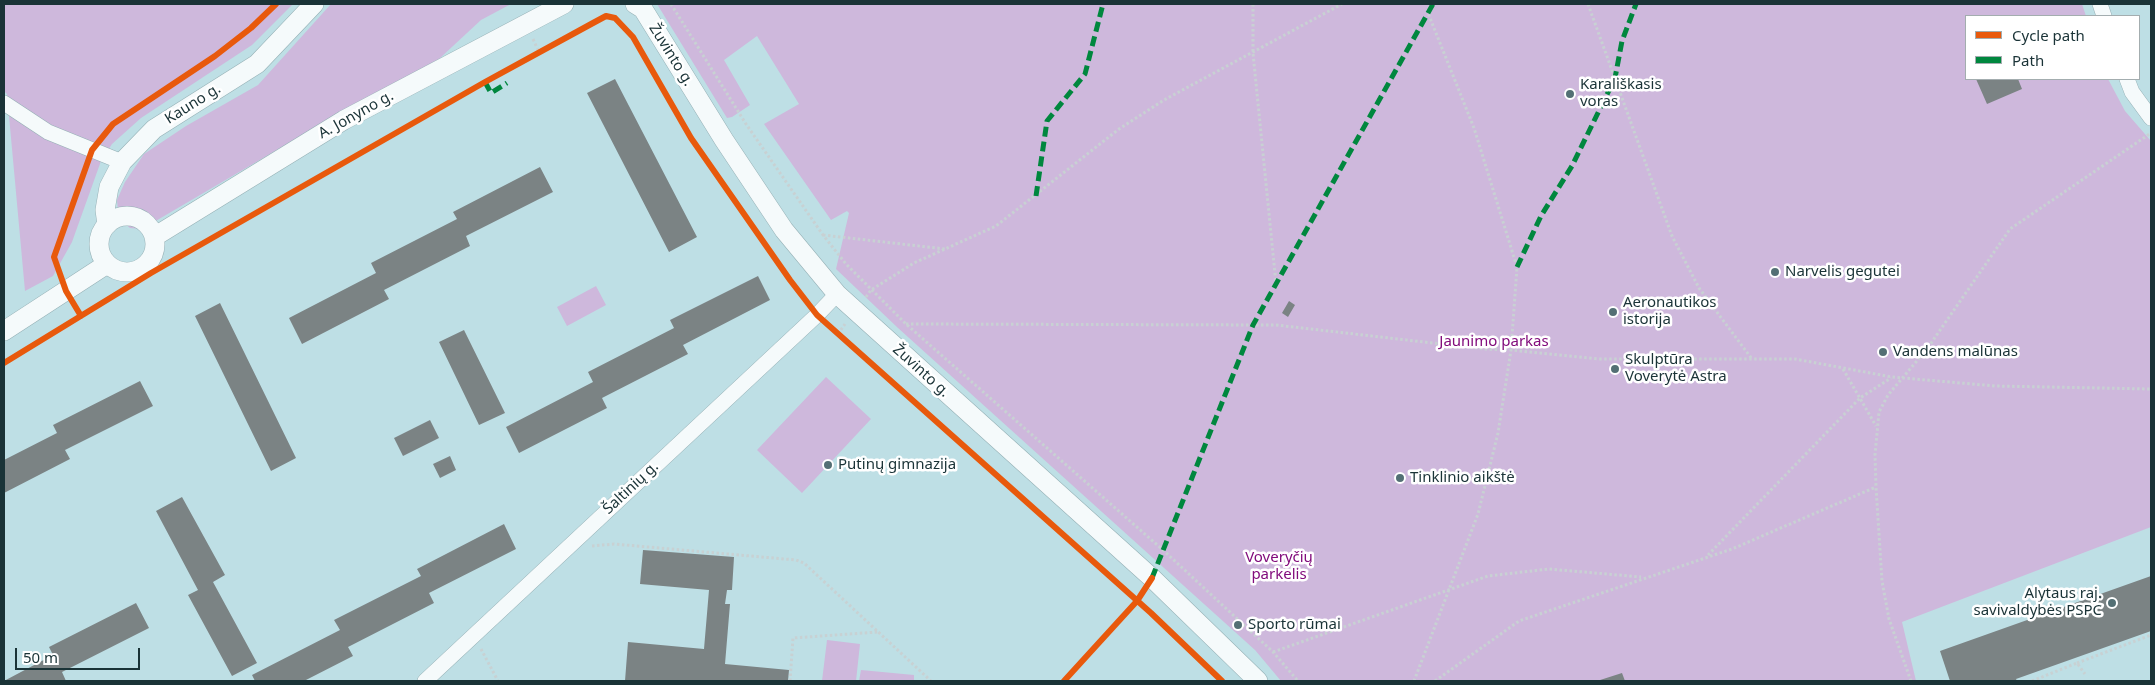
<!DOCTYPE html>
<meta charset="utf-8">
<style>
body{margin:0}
#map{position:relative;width:2155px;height:685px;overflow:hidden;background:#bedfe5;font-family:"Noto Sans",sans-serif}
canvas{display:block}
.frame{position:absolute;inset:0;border:5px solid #1a3337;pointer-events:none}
.legend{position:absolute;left:1965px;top:15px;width:175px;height:65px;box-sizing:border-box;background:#fff;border:1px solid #a3adaf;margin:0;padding:6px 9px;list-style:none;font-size:15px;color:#1a3337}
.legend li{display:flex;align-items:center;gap:10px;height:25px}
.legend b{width:25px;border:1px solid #a3adaf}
.scale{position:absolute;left:15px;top:648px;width:125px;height:22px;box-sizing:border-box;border:2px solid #1a3337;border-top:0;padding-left:6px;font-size:15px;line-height:18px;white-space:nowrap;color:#1a3337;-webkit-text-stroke:4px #fff;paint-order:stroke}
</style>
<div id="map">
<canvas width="2155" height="685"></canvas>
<div class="frame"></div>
<ul class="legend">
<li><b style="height:6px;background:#e8590c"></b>Cycle path</li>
<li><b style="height:6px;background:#00873e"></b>Path</li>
</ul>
<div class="scale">50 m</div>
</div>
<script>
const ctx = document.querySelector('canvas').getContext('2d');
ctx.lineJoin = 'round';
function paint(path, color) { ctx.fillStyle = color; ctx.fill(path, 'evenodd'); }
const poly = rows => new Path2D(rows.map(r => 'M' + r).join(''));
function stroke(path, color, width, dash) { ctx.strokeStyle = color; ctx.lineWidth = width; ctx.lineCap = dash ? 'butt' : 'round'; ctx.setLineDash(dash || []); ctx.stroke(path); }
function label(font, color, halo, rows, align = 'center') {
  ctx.font = font + ' "Noto Sans",sans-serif'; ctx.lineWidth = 5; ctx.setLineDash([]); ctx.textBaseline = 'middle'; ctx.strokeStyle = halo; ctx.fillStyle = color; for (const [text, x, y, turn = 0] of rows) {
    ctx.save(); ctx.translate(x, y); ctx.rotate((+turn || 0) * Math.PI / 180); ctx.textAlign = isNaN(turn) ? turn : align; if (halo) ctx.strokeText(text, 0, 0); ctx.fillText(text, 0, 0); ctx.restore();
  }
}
const green = poly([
 [4,4,293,4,252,45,141,118,112,144,101,161,72,242,53,276,25,291,7,94,4,91],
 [331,4,511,4,481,20,439,59,333,117,142,229,130,228,124,223,118,210,117,200,125,182,144,154,186,126,258,85],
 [657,4,2082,4,2086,16,1966,16,1966,79,2108,79,2125,111,2151,141,2151,527,1902,622,1916,681,1281,681,1255,650,898,328,836,269,849,213,847,211,831,220,764,124,799,104,757,36,724,60,750,105,732,117,727,118],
 [596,286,606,305,567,326,557,307],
 [826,377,871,419,802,493,757,450],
 [827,640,860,644,856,681,822,681],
 [861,670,914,675,914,681,859,681]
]);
const building = poly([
 [615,79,697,237,669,252,587,93],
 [1976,79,2018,79,2022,89,1987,104],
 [540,167,553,192,466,236,470,246,384,290,389,299,302,344,289,318,376,273,371,263,457,219,453,212],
 [758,276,770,300,683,345,688,354,602,398,607,408,519,453,506,427,593,382,588,372,674,328,670,320],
 [1289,301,1295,305,1288,317,1282,313],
 [220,303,296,458,271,471,195,316],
 [464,330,505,413,479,425,439,342],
 [140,381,153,406,65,450,70,459,4,493,4,460,57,433,53,425],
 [430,420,439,438,403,456,394,438],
 [450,456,456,470,440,478,433,464],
 [182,497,225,575,213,582,257,663,232,676,188,595,198,590,156,511],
 [504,524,516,549,429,593,434,603,348,647,353,656,304,681,255,681,252,675,340,630,334,620,421,576,417,569],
 [643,550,734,557,732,590,727,590,725,604,730,604,725,664,789,670,788,681,625,681,628,642,704,649,709,590,640,584],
 [2151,576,2151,631,2016,679,2017,681,1950,681,1940,651],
 [136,603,149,628,62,672,66,681,4,681,53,655,49,647],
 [1622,673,1625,681,1597,681]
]);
const path = poly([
 [671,4,746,124,823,235,846,264,906,324,1163,550,1273,652,1298,681],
 [1253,4,1253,53,1276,284],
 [1588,4,1672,236,1699,288,1752,359],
 [533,39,539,52],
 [823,235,945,249],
 [866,297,871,290,914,263,996,226,1119,129,1164,100,1342,4],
 [906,324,1276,325,1485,349,1511,350,1598,359,1795,359,1892,377,1995,386,2151,389],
 [838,334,845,324],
 [1843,369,1876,426],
 [592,546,614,544,796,560,804,563,931,681],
 [1708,555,1860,398,1891,378],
 [481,649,498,681],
 [1273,652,1488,576,1549,569,1641,577],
 [2077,663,2151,635],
 [790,681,793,638,878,632],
 [1414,681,1478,514,1498,433,1511,350,1517,267,1474,128,1428,13],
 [1435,681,1519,621,1732,549,1876,487],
 [1911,681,1889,619,1882,581,1876,487,1875,455,1879,412,1888,395,1927,349,2010,229,2151,133],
 [2032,681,2077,663,2085,674]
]);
const minor = poly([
 [2100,4,2104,16],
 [2127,79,2132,92,2151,118],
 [4,103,48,132,122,162],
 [425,681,817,315,837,294]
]);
const tertiary = poly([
 [635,4,643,9,724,140,784,230,837,294,1152,578,1258,681],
 '99 244a28 28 0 1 1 56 0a28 28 0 1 1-56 0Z',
 [107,225,105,210,109,187,122,162,154,129,257,64,314,4],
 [154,237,344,120,564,4],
 [4,331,107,264]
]);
const quiet = poly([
 [485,82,491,93,507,83],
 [1036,196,1047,121,1085,74,1103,4],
 [1517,267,1541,216,1572,166,1615,78,1622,41,1636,4],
 [1152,578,1253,325,1433,4]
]);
const cycleway = poly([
 [81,316,66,291,54,257,92,150,113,124,215,56,251,28,276,4],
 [4,363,151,273,485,82,593,23,606,16,615,18,633,37,691,138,790,280,817,315,1151,613,1222,681],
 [1064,681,1137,601,1152,578]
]);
const markers = [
 [1570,94,5,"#536f74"],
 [1775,272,5,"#536f74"],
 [1613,312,5,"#536f74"],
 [1883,352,5,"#536f74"],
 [1615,369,5,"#536f74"],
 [828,465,5,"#536f74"],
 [1400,478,5,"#536f74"],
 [2112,603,5,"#536f74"],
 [1238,625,5,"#536f74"]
];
const streetNames = [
 ["Žuvinto g.",671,55,58],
 ["Kauno g.",193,104,-32],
 ["A. Jonyno g.",356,115,-29],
 ["Žuvinto g.",921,371,42],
 ["Šaltinių g.",631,488,-43]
];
const poiNames = [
 ["Karališkasis",1580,85],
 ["voras",1580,102],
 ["Narvelis gegutei",1785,272],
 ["Aeronautikos",1623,303],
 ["istorija",1623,320],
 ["Vandens malūnas",1893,352],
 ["Skulptūra",1625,360],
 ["Voverytė Astra",1625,377],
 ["Putinų gimnazija",838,465],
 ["Tinklinio aikštė",1410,478],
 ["Alytaus raj.",2102,594,"right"],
 ["savivaldybės PSPC",2102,611,"right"],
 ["Sporto rūmai",1248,625]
];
const parkNames = [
 ["Jaunimo parkas",1494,342],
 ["Voveryčių",1279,558],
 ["parkelis",1279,575]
];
paint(green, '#ceb8dc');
paint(building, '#7b8384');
stroke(minor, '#95b0b5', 16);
stroke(tertiary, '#95b0b5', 20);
stroke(path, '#c8d1d3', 3, [2.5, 2.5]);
stroke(minor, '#f5fafb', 15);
stroke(tertiary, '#f5fafb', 19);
stroke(quiet, '#00873e', 5, [10, 5]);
stroke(cycleway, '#e8590c', 6);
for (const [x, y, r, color] of markers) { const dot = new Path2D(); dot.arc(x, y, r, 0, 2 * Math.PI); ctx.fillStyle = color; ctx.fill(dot); stroke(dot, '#fff', 2); }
label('15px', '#1a3337', '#fff', streetNames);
label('15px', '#1a3337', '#fff', poiNames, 'left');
label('15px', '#820c7c', '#fff', parkNames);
</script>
